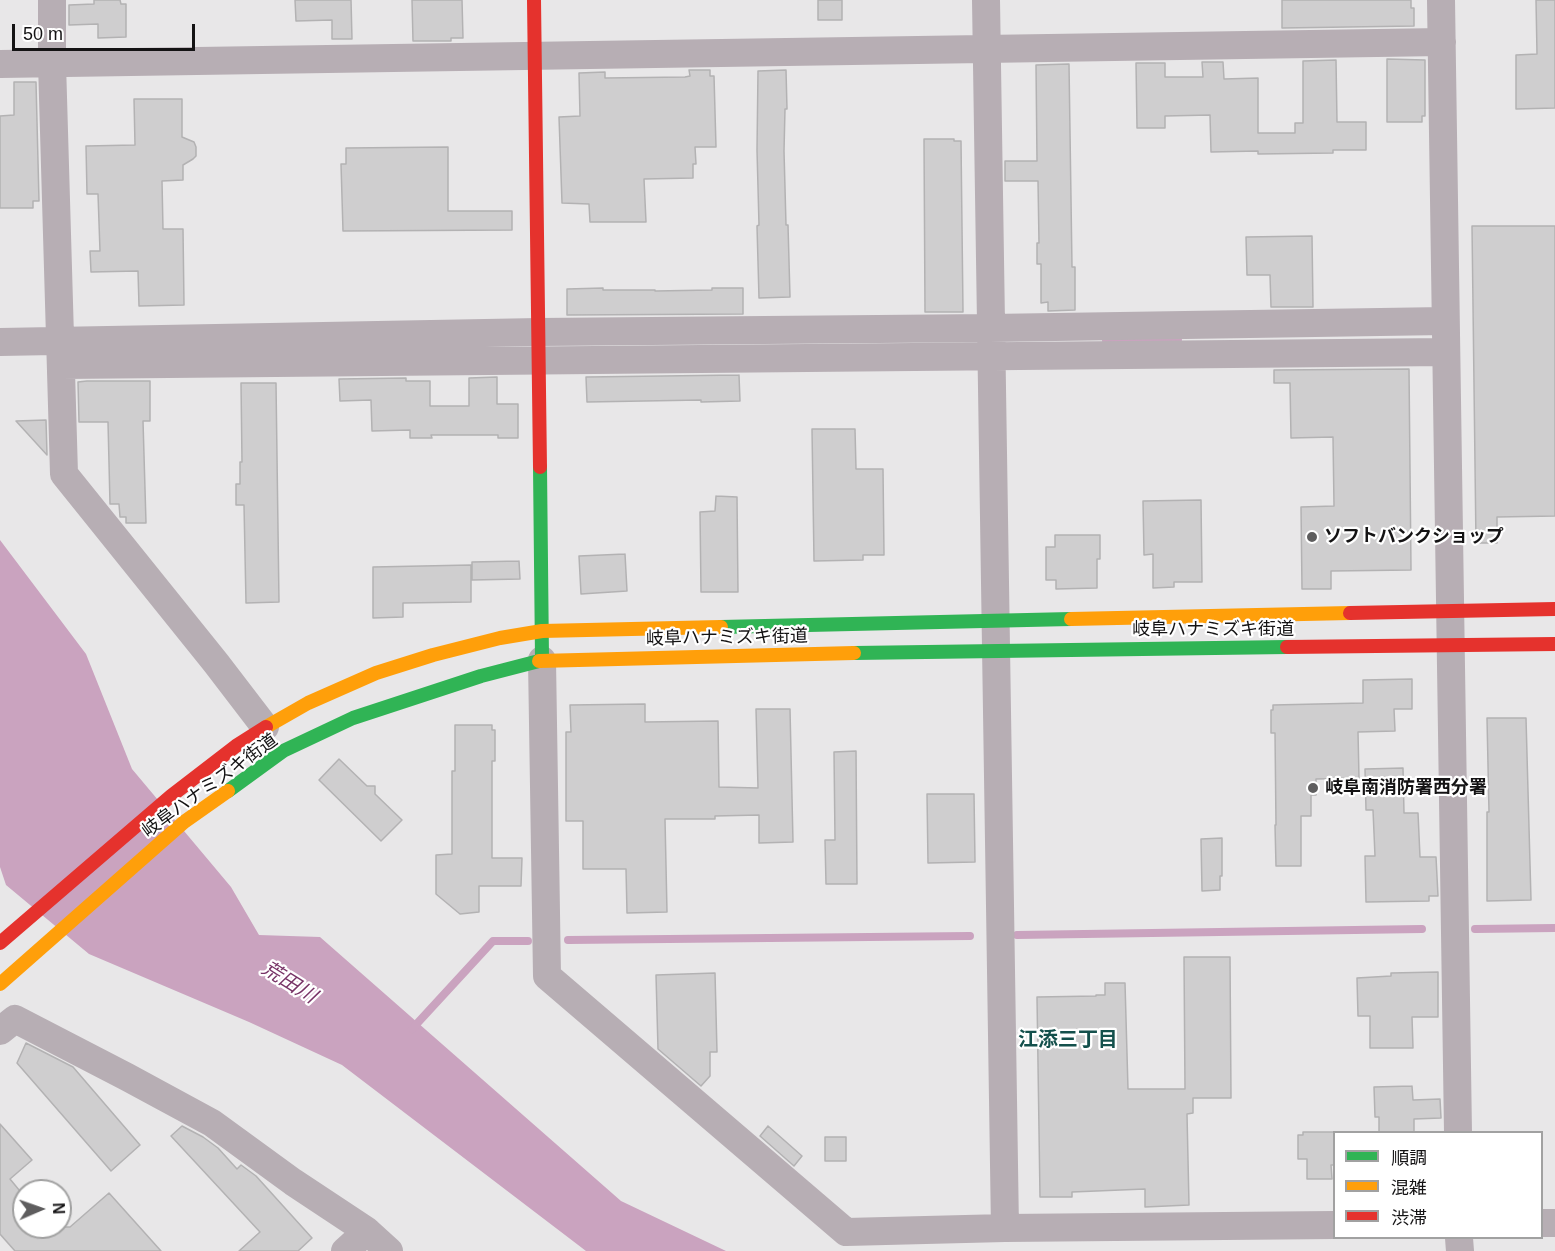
<!DOCTYPE html>
<meta charset="utf-8">
<style>
body{margin:0}
#map{position:relative;width:1555px;height:1251px;overflow:hidden;background:#e8e7e8;font-family:Helvetica,"Noto Sans JP",sans-serif}
canvas{display:block}
.legend{position:absolute;left:1333px;top:1131px;width:210px;height:108px;box-sizing:border-box;background:#fff;border:2px solid #a1a1a1;margin:0;padding:8px 10px;list-style:none;font-size:18px;color:#141314}
.legend li{display:flex;align-items:center;gap:12px;height:30px}
.legend b{width:30px;border:2px solid #a1a1a1}
.north{position:absolute;left:12px;top:1179px;width:60px;height:60px;box-sizing:border-box;background:#fff;border:2px solid #a1a1a1;border-radius:50%;rotate:88deg;font-size:16px;font-weight:700;line-height:24px;text-align:center;color:#141314}
.north::after{content:'';display:block;margin:auto;width:21px;height:27px;background:#5e5d5e;clip-path:polygon(50% 0,100% 100%,50% 72%,0 100%)}
.scale{position:absolute;left:12px;top:24px;width:183px;height:27px;box-sizing:border-box;border:3px solid #141314;border-top:0;padding-left:8px;font-size:18px;line-height:21px;white-space:nowrap;color:#141314;-webkit-text-stroke:4px #fff;paint-order:stroke}
</style>
<div id="map">
<canvas width="1555" height="1251"></canvas>
<ul class="legend">
<li><b style="height:8px;background:#30b455"></b>順調</li>
<li><b style="height:8px;background:#ff9f0a"></b>混雑</li>
<li><b style="height:8px;background:#e5322d"></b>渋滞</li>
</ul>
<div class="north">N</div>
<div class="scale">50 m</div>
</div>
<script>
const ctx = document.querySelector('canvas').getContext('2d');
ctx.lineJoin = 'round';
function paint(path, color) { ctx.fillStyle = color; ctx.fill(path, 'evenodd'); }
const poly = rows => new Path2D(rows.map(r => 'M' + r).join(''));
function stroke(path, color, width, dash) { ctx.strokeStyle = color; ctx.lineWidth = width; ctx.lineCap = dash ? 'butt' : 'round'; ctx.setLineDash(dash || []); ctx.stroke(path); }
function label(font, color, halo, rows, align = 'center') {
  ctx.font = font + ' Helvetica,"Noto Sans JP",sans-serif'; ctx.lineWidth = 4.5; ctx.setLineDash([]); ctx.textBaseline = 'middle'; ctx.strokeStyle = halo; ctx.fillStyle = color; for (const [text, x, y, turn = 0] of rows) {
    ctx.save(); ctx.translate(x, y); ctx.rotate((+turn || 0) * Math.PI / 180); ctx.textAlign = isNaN(turn) ? turn : align; if (halo) ctx.strokeText(text, 0, 0); ctx.fillText(text, 0, 0); ctx.restore();
  }
}
const water = poly([
 [0,540,86,654,132,769,231,887,259,935,320,937,621,1201,726,1251,586,1251,342,1065,249,1022,89,954,6,885,0,867]
]);
const stream = poly([
 [1106,340,1178,340],
 [1475,929,1555,928],
 [1017,935,1422,929],
 [568,940,970,936],
 [412,1029,493,941,528,941]
]);
const building = poly([
 [94,0,120,0,121,4,126,4,126,37,98,38,98,24,69,25,69,5,94,4,94,0],
 [295,0,351,0,352,39,332,39,332,20,296,21,295,0],
 [412,0,462,0,463,38,451,38,451,41,413,41,412,0],
 [818,0,842,0,842,20,818,20,818,0],
 [1282,0,1411,0,1411,8,1414,8,1414,26,1282,28,1282,0],
 [1536,0,1555,0,1555,108,1516,109,1516,55,1537,54,1536,0],
 [1387,59,1425,60,1425,116,1422,116,1422,122,1387,122,1387,59],
 [1336,60,1337,122,1366,122,1366,150,1333,150,1333,153,1258,154,1258,151,1211,152,1210,115,1165,116,1165,128,1137,128,1136,63,1165,63,1165,77,1203,77,1202,62,1223,62,1224,79,1258,78,1258,133,1295,133,1295,123,1303,123,1303,61,1336,60],
 [1069,64,1072,267,1075,267,1075,310,1048,311,1048,302,1041,303,1041,264,1037,264,1037,243,1039,243,1038,181,1005,181,1005,161,1037,161,1036,65,1069,64],
 [689,70,710,70,710,76,714,76,716,147,695,147,696,164,693,164,693,178,644,179,646,222,590,222,589,204,562,203,559,117,580,116,579,73,605,72,605,78,685,77,690,76,689,70],
 [786,70,787,109,785,109,784,151,786,225,788,225,790,297,759,298,757,226,759,225,757,150,758,71,786,70],
 [14,82,36,82,39,201,33,201,33,208,0,208,0,116,14,115,14,82],
 [134,99,182,99,182,137,194,142,196,147,196,156,193,159,183,165,183,180,162,181,163,229,183,229,184,305,139,306,138,271,91,272,90,251,100,251,98,194,87,194,86,146,135,145,134,99],
 [924,139,954,139,954,141,961,141,963,312,925,312,924,139],
 [448,147,448,211,512,211,512,230,343,231,341,164,346,164,346,148,448,147],
 [1472,226,1555,226,1555,516,1497,517,1497,543,1476,543,1472,226],
 [1312,236,1313,307,1271,307,1270,275,1247,275,1246,237,1312,236],
 [603,288,603,290,655,290,655,291,712,290,712,288,743,288,743,314,567,315,567,289,603,288],
 [1409,369,1411,570,1331,571,1331,589,1302,589,1301,507,1334,506,1333,437,1291,438,1290,383,1274,383,1274,370,1409,369],
 [739,375,740,401,701,402,701,400,587,402,586,377,739,375],
 [497,377,497,404,518,404,518,438,498,438,498,435,431,435,432,438,410,438,410,430,372,431,371,400,340,401,339,379,406,378,406,381,430,381,430,406,469,406,469,378,497,377],
 [87,381,150,381,150,421,143,421,146,523,126,523,126,517,120,517,119,504,110,504,108,422,79,422,78,382,87,381],
 [241,383,276,383,279,602,246,603,244,505,236,505,236,484,240,484,240,462,242,462,241,383],
 [46,420,47,455,16,421,46,420],
 [812,429,855,429,856,469,883,469,884,555,863,555,863,560,814,561,812,429],
 [716,496,737,497,738,592,701,592,700,512,715,511,716,496],
 [1201,500,1202,582,1174,582,1174,587,1153,588,1153,554,1144,555,1143,501,1201,500],
 [1055,535,1100,535,1100,559,1097,559,1097,588,1056,589,1056,580,1046,580,1046,547,1055,547,1055,535],
 [625,554,627,591,581,594,579,556,625,554],
 [519,561,520,579,472,580,472,562,519,561],
 [471,565,471,602,403,603,403,617,373,618,373,567,471,565],
 [1412,679,1412,709,1394,709,1395,731,1358,732,1359,778,1316,779,1316,795,1311,795,1311,816,1301,816,1301,866,1276,866,1275,825,1276,825,1275,733,1271,733,1271,710,1273,710,1273,705,1363,703,1363,680,1412,679],
 [645,704,645,722,718,721,719,787,758,788,756,709,790,709,793,842,759,843,759,815,715,816,715,819,665,819,667,912,627,913,626,869,583,869,583,821,566,821,566,732,571,732,570,705,645,704],
 [1487,718,1526,718,1531,900,1487,901,1487,812,1489,812,1487,718],
 [455,725,492,725,492,730,495,730,495,761,492,761,492,858,522,858,521,886,479,886,479,912,460,914,436,894,436,855,452,854,452,771,455,771,455,725],
 [856,751,857,884,826,884,825,840,835,840,834,752,856,751],
 [339,759,367,786,375,786,375,794,402,820,381,841,319,780,339,759],
 [1403,768,1404,813,1418,813,1420,857,1436,857,1438,896,1429,896,1429,901,1366,902,1365,856,1375,856,1373,810,1366,810,1365,769,1403,768],
 [927,794,974,794,975,862,928,863,927,794],
 [1222,838,1222,876,1220,876,1220,890,1202,891,1201,839,1222,838],
 [1184,957,1230,957,1231,1098,1193,1098,1193,1113,1187,1114,1189,1205,1145,1207,1145,1189,1072,1192,1072,1197,1040,1197,1037,997,1096,996,1096,995,1105,995,1105,983,1125,983,1128,1089,1185,1089,1184,957],
 [1438,972,1438,1017,1412,1017,1413,1048,1370,1048,1370,1016,1358,1016,1357,978,1391,976,1391,973,1438,972],
 [715,973,717,1052,710,1052,710,1076,701,1086,658,1049,656,975,715,973],
 [26,1043,73,1067,140,1145,111,1171,17,1063,26,1043],
 [1412,1086,1413,1100,1440,1099,1441,1118,1414,1119,1414,1132,1379,1132,1379,1117,1375,1117,1374,1087,1412,1086],
 [0,1124,32,1160,10,1179,24,1196,24,1227,70,1227,109,1193,161,1251,15,1251,0,1234,0,1124],
 [182,1126,203,1137,218,1148,237,1169,241,1165,256,1176,312,1238,298,1251,239,1251,260,1232,171,1136,182,1126],
 [768,1126,802,1156,794,1166,760,1136,768,1126],
 [1303,1132,1334,1132,1334,1165,1331,1165,1332,1179,1307,1179,1307,1159,1298,1159,1298,1135,1303,1135,1303,1132],
 [825,1137,846,1137,846,1161,825,1161,825,1137]
]);
const street = poly([
 [52,0,52,63,64,474,216,663,265,727],
 [986,0,1005,1228],
 [1441,0,1458,1132],
 [0,64,1442,42],
 [0,342,539,332,990,328,1445,321],
 [62,365,1446,352],
 [542,660,547,976,846,1232,1005,1228,1334,1225],
 [0,1031,15,1019,127,1077,212,1123,293,1182,367,1231,389,1251],
 [1542,1223,1555,1223],
 [1459,1238,1460,1251],
 [345,1251,367,1231]
]);
const fast = poly([
 [540,467,542,658],
 [721,627,1071,619],
 [854,653,1287,647],
 [228,791,283,751,353,718,481,676,539,661]
]);
const slow = poly([
 [1071,619,1350,613],
 [539,661,854,653],
 [266,727,308,703,376,673,433,655,500,638,542,631,721,627],
 [0,984,184,822,228,791]
]);
const jam = poly([
 [534,0,540,467],
 [1350,613,1555,609],
 [1287,647,1555,644],
 [0,943,171,796,236,746,266,727]
]);
const markers = [
 [1312,537,6,"#5e5d5e"],
 [1313,788,6,"#5e5d5e"]
];
const poiNames = [
 ["ソフトバンクショップ",1324,537],
 ["岐阜南消防署西分署",1325,788]
];
const streetNames = [
 ["岐阜ハナミズキ街道",1213,630],
 ["岐阜ハナミズキ街道",727,638,-1],
 ["岐阜ハナミズキ街道",210,786,-36]
];
const waterNames = [
 ["荒田川",289,983,32]
];
const neighbourhoodNames = [
 ["江添三丁目",1068,1040]
];
paint(water, '#caa3bf');
stroke(stream, '#caa3bf', 8);
paint(building, '#cfcecf');
stroke(building, '#b3b2b3', 1.5);
stroke(street, '#b7aeb4', 28);
stroke(fast, '#30b455', 14);
stroke(slow, '#ff9f0a', 14);
stroke(jam, '#e5322d', 14);
for (const [x, y, r, color] of markers) { const dot = new Path2D(); dot.arc(x, y, r, 0, 2 * Math.PI); ctx.fillStyle = color; ctx.fill(dot); stroke(dot, '#fff', 2); }
label('bold 18px', '#141314', '#fff', poiNames, 'left');
label('18px', '#141314', '#fff', streetNames);
label('italic 20px', '#736', '#fff', waterNames);
label('bold 20px', '#14504c', '#fff', neighbourhoodNames);
</script>
